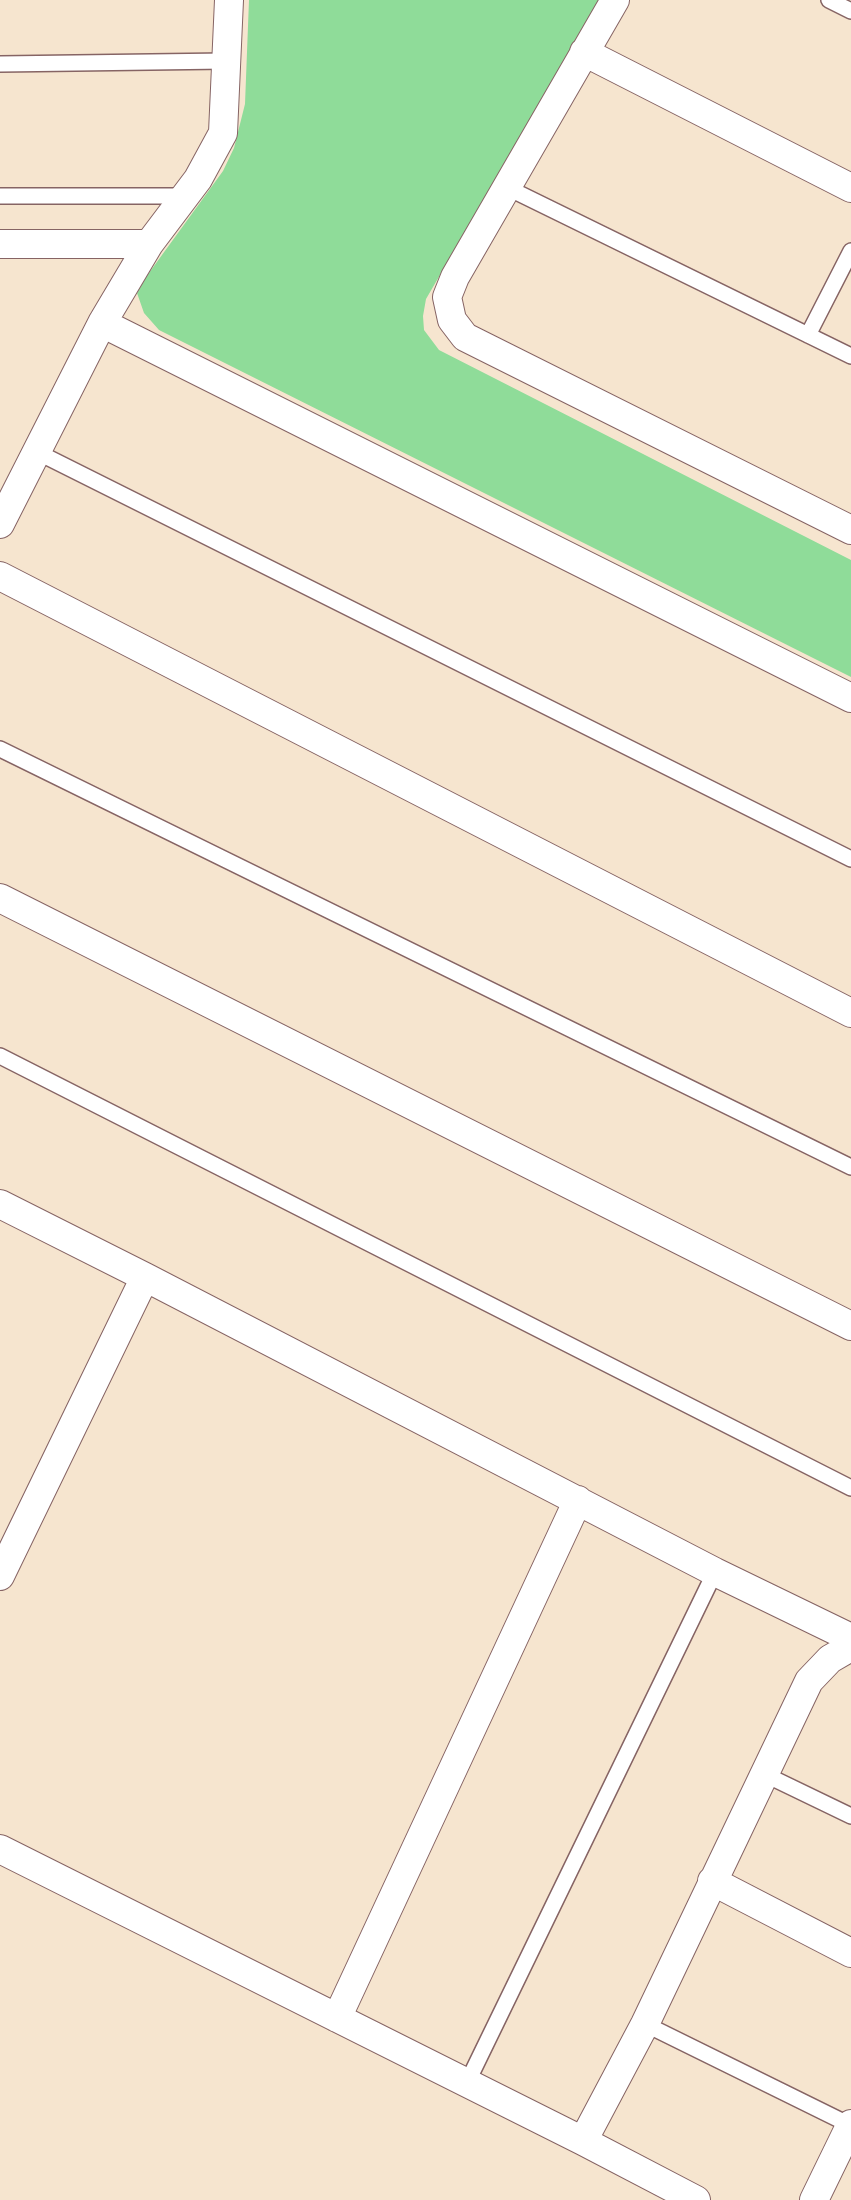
<!DOCTYPE html>
<style>
body{margin:0}
canvas{display:block;background:#f6e5cf}
</style>
<canvas width="851" height="2200"></canvas>
<script>
const ctx = document.querySelector('canvas').getContext('2d');
ctx.lineJoin = 'round';
function paint(path, color) { ctx.fillStyle = color; ctx.fill(path, 'evenodd'); }
const poly = rows => new Path2D(rows.map(r => 'M' + r).join(''));
function stroke(path, color, width, dash) { ctx.strokeStyle = color; ctx.lineWidth = width; ctx.lineCap = dash ? 'butt' : 'round'; ctx.setLineDash(dash || []); ctx.stroke(path); }
const green = poly([
 [249,0,600,0,426,299,423,316,424,330,439,350,851,560,851,677,159,330,144,313,137,293,146,277,223,171,234,148,245,104]
]);
const service = poly([
 [829,0,851,11],
 [0,64,226,61],
 [506,187,851,356],
 [0,196,186,196],
 [808,335,851,251],
 [37,452,851,859],
 [0,749,851,1167],
 [0,1056,851,1488],
 [764,1774,851,1816],
 [645,2024,850,2125],
 [467,2083,715,1572]
]);
const minor = poly([
 [615,0,455,277,447,297,452,320,465,337,851,530],
 [584,52,851,188],
 [0,244,149,244,198,179,223,133,229,0],
 [102,323,851,698],
 [0,524,102,323,149,244],
 [0,576,851,1013],
 [0,898,851,1326],
 [0,1204,145,1277,715,1572,851,1638],
 [0,1576,145,1277],
 [0,1849,583,2141,696,2200],
 [712,1881,851,1953],
 [337,2018,578,1500],
 [583,2141,645,2024,809,1681,830,1659,851,1647],
 [814,2200,851,2124]
]);
paint(green, '#8fdc99');
stroke(service, '#866464', 18);
stroke(minor, '#866464', 30);
stroke(service, '#fff', 15);
stroke(minor, '#fff', 28);
</script>
